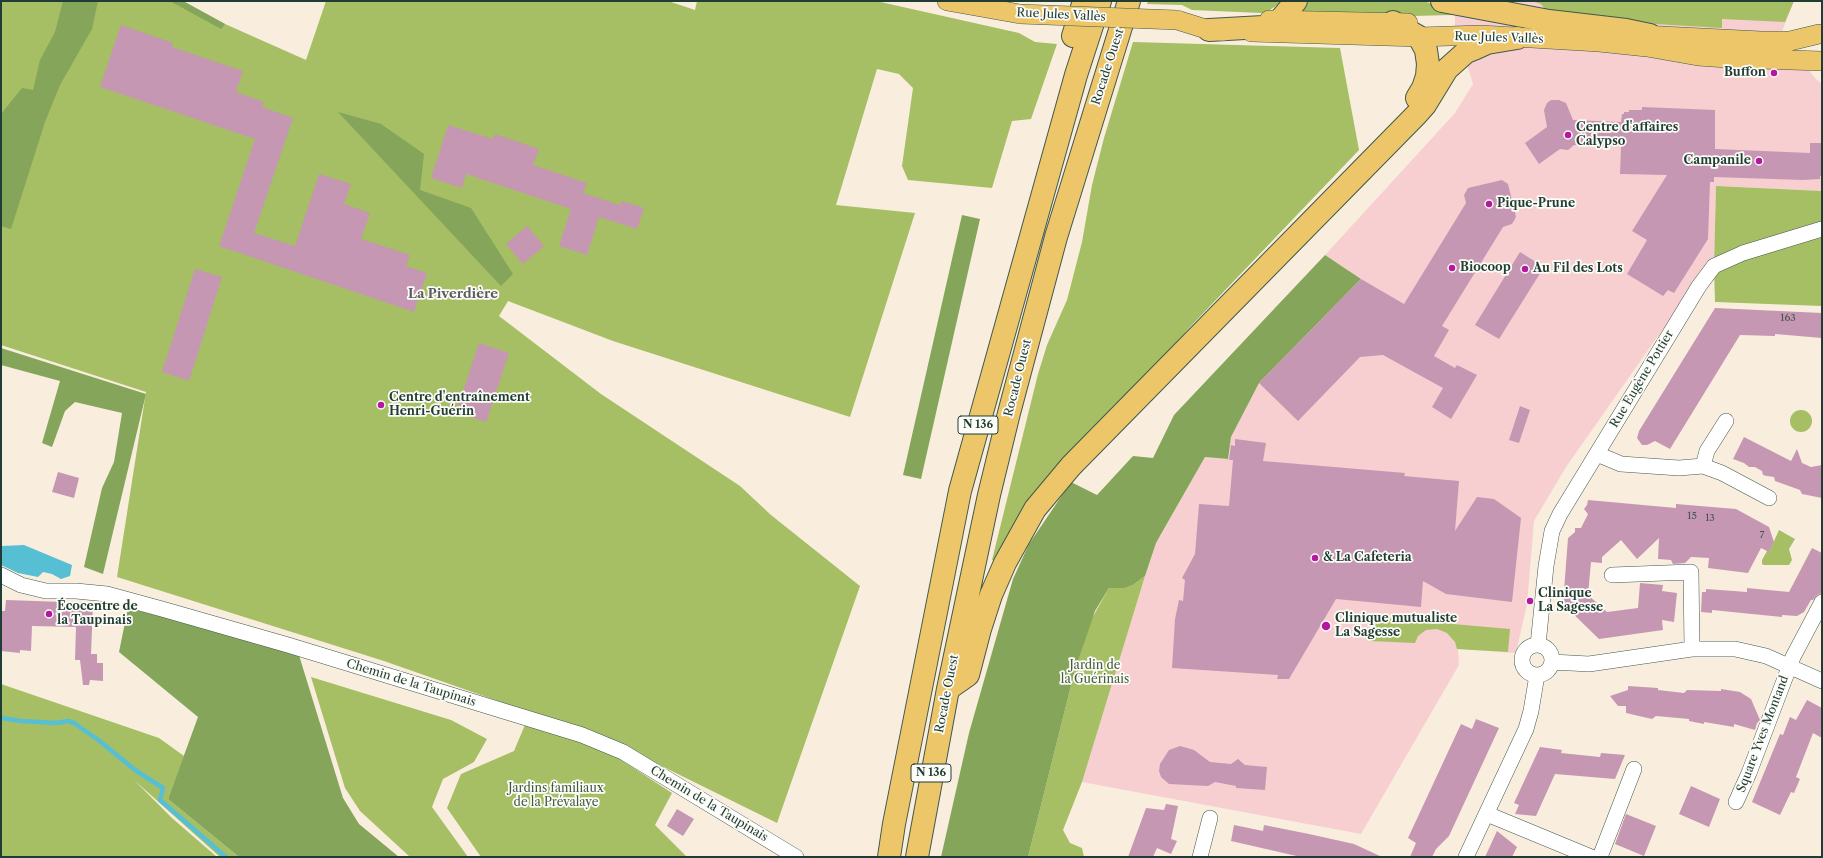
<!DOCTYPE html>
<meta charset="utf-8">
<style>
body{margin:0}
#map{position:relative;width:1823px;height:858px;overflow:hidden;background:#f9eede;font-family:"Libre Caslon Text",serif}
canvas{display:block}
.frame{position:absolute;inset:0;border:2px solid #1f3d34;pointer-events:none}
</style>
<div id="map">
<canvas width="1823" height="858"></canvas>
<div class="frame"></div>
</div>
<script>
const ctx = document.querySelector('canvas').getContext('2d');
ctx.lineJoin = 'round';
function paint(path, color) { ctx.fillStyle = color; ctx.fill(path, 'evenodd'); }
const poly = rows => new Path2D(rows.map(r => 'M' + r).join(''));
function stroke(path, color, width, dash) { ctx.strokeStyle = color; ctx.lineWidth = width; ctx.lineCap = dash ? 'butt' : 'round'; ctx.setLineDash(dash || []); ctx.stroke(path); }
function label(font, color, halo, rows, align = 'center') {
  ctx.font = font + ' "Libre Caslon Text",serif'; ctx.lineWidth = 3.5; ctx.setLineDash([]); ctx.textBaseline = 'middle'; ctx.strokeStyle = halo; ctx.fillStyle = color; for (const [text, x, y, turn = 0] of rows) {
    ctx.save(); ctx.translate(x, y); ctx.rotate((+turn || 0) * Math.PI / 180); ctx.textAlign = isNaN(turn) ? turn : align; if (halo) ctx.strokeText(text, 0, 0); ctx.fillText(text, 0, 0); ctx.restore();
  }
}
const built = poly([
 [1454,1,1794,1,1781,34,1815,78,1822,84,1822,191,1716,186,1714,266,1696,282,1566,467,1534,521,1527,604,1516,653,1458,649,1459,665,1361,834,1082,782,1145,576,1156,543,1161,535,1205,457,1228,459,1231,437,1259,383,1361,279,1325,255,1455,113,1473,84,1455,26,1455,4]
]);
const green = poly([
 [1,1,183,1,225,24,306,60,326,1,668,1,695,10,697,1,876,1,1019,33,1035,42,1057,44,1031,119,1012,121,992,188,908,180,902,166,913,88,899,74,877,69,836,205,915,213,850,417,613,341,508,301,499,316,601,394,740,486,771,515,860,586,777,823,609,740,384,661,117,577,146,392,1,345],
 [1148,1,1283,1,1267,12,1261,13,1192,10,1182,5,1147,4],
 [1307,1,1422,1,1454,9,1456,12,1452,15,1413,16,1299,14,1303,6],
 [1532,1,1794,1,1785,22,1722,19,1722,28,1604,21,1547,12,1541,4],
 [1133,42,1340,48,1359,150,1190,327,1049,486,999,563,992,560,1038,374,1047,345,1067,300,1082,242,1092,185,1104,138],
 [1716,186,1822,191,1822,306,1715,302,1714,266],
 '1790 421a11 11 0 1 1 22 0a11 11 0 1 1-22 0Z',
 [1779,530,1795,539,1789,549,1792,560,1789,565,1764,565,1762,564,1762,560,1767,551,1770,550],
 [1145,576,1082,782,1063,830,1070,843,1082,848,1084,857,1028,857,1075,670,1091,620,1109,588,1125,588,1133,585],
 [1373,617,1510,629,1508,652,1457,649,1455,642,1447,633,1437,629,1426,630,1418,636,1415,643,1370,641],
 [311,677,451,720,487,739,474,762,443,779,432,807,468,857,410,857,360,811,345,788],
 [1,684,159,738,184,756,168,799,239,857,220,857,134,780,172,818,217,857,1,857],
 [527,720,603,748,672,793,655,825,687,857,481,857,447,808,461,774,514,751]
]);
const forest = poly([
 [63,1,98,1,92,29,60,85,45,122,11,229,1,226,1,114,22,88,33,90,40,60,55,32],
 [170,1,183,1,225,24,221,29],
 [338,112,381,124,424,154,420,190,471,208,513,274,501,286],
 [962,215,980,219,921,479,903,475],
 [1325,255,1361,279,1259,383,1231,437,1228,459,1205,457,1156,543,1145,576,1133,585,1125,588,1109,588,1095,611,1075,670,1028,857,941,857,969,733,1013,579,1029,544,1071,482,1097,495,1133,456,1153,458,1174,415],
 [1,348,146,394,103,574,84,567,102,488,114,462,122,413,75,402,65,411,52,447,42,443,60,381,1,365],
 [128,608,298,652,343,798,359,824,399,857,239,857,168,799,198,717,119,652]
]);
const water = poly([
 [24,545,72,565,70,576,61,579,52,574,43,572,38,577,18,573,1,565,1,546]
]);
const stream = poly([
 [1,718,21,721,56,723,68,721,74,723,101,742,135,770,163,788,160,800,226,857]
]);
const building = poly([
 [121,25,173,43,172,47,243,71,236,92,264,102,262,107,293,118,254,233,295,246,319,174,351,184,344,204,370,213,361,239,410,255,406,266,427,273,414,312,219,246,255,139,100,87],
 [1551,100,1559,100,1566,103,1573,120,1621,122,1622,114,1624,114,1624,112,1629,112,1629,110,1642,110,1642,107,1715,110,1715,149,1810,153,1810,143,1822,143,1822,176,1820,176,1820,179,1803,180,1714,177,1714,182,1710,182,1708,239,1674,293,1668,290,1663,296,1627,274,1647,240,1632,231,1667,175,1620,174,1621,146,1574,145,1568,150,1560,149,1539,164,1525,143,1547,127,1544,110,1547,103],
 [448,125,493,139,495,134,539,149,533,165,587,183,583,193,620,205,622,201,644,208,637,229,599,217,587,255,559,246,571,209,466,174,462,188,431,178],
 [1502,180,1508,184,1516,217,1512,224,1503,227,1442,326,1449,330,1434,356,1455,368,1457,365,1477,375,1451,419,1432,407,1443,388,1383,355,1360,357,1298,421,1259,383,1361,279,1404,304,1466,203,1464,195,1468,188],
 [527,226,544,246,523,264,506,244],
 [1520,252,1544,267,1499,339,1475,325],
 [195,269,222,277,189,381,162,372],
 [1715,308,1822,313,1822,338,1775,334,1775,336,1740,335,1670,449,1655,441,1647,445,1642,445,1637,438,1639,431],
 [479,343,509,353,486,422,456,412],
 [1520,406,1530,410,1519,443,1509,440],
 [1744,437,1791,461,1797,449,1802,463,1811,467,1822,465,1822,498,1802,494,1800,490,1775,481,1774,477,1767,476,1763,475,1762,471,1755,467,1749,467,1744,463,1733,459],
 [1235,439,1266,443,1263,461,1405,473,1404,476,1459,481,1455,531,1477,497,1494,499,1521,518,1512,602,1446,594,1423,581,1421,607,1336,599,1289,679,1277,679,1278,675,1172,668,1175,619,1179,600,1183,601,1185,580,1182,578,1195,554,1199,504,1229,506,1233,460,1229,460,1231,445,1235,446],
 [58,472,79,478,74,498,52,492],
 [1588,500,1676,508,1676,504,1736,509,1769,527,1774,542,1769,552,1761,548,1748,573,1708,568,1709,558,1691,557,1685,563,1673,564,1671,560,1658,559,1659,538,1637,559,1621,540,1602,557,1602,563,1591,562,1588,595,1607,612,1638,608,1640,583,1663,585,1662,591,1677,593,1674,622,1662,620,1663,630,1599,639,1563,604,1568,538,1575,532,1575,528,1581,528,1588,514,1584,509,1587,505],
 [1812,548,1822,553,1822,593,1817,595,1813,600,1811,600,1804,612,1797,616,1782,615,1782,617,1712,610,1712,613,1701,612,1702,592,1706,592,1706,589,1747,592,1747,588,1789,592],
 [6,600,93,603,91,654,97,654,97,663,103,663,103,681,90,680,89,685,83,685,80,660,75,660,76,627,32,626,31,651,20,650,20,653,1,651,1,611,5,611],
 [1628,686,1658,688,1658,690,1684,693,1687,690,1721,691,1721,689,1740,692,1751,699,1760,720,1757,723,1755,730,1734,724,1734,727,1704,722,1704,724,1689,721,1689,719,1656,716,1652,719,1626,713,1626,706,1618,706,1610,696,1628,690],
 [1807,700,1822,708,1822,738,1813,733,1796,777,1800,779,1794,793,1791,792,1780,815,1752,802,1780,734,1783,735,1790,717,1796,720],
 [1476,719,1499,728,1449,836,1436,849,1432,857,1410,857,1416,843,1408,838,1461,724,1472,729],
 [1180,746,1194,750,1210,762,1231,764,1238,759,1245,765,1267,767,1265,790,1236,788,1236,786,1215,782,1208,786,1169,784,1161,777,1159,771,1160,764,1169,750],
 [1540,747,1562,750,1561,753,1600,757,1601,753,1625,755,1615,779,1555,774,1536,816,1515,814,1519,805,1514,803],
 [1691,786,1720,799,1709,827,1679,814],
 [1166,804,1178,806,1171,839,1177,841,1171,854,1157,848,1153,857,1128,857,1146,808,1164,810],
 [677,809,694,819,683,836,667,826],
 [1626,814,1656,826,1644,856,1615,844],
 [1234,825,1263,831,1264,825,1309,834,1354,844,1382,857,1301,857,1231,841],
 [1497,831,1517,847,1512,857,1485,857]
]);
const minor = poly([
 [1597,454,1621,464,1679,468,1703,466,1722,473,1769,498],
 [1703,466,1707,451,1726,421],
 [1,575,21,585,46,591,76,591,107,594,162,609,288,645,582,735,623,752,796,857],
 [1612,575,1691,572,1692,649],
 [1538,645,1546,566,1552,531,1560,514,1699,286,1714,266,1743,253,1822,229],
 '1522 660a15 15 0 1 1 30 0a15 15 0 1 1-30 0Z',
 [1552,662,1589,664,1692,649,1735,649,1766,656,1822,681],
 [1736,802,1749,773,1793,657,1822,602],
 [1487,814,1591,857],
 [1200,857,1210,818],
 [1466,857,1526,729,1531,711,1537,675],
 [1600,857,1634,769]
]);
const major = poly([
 [947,1,1020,14],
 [1177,20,1209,30,1224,31],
 [1269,20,1408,23],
 [1251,32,1419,37,1481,35,1599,42,1647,47,1698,56,1727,58,1822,61],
 [1642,35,1761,41,1790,41,1819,34]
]);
const highway = poly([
 [1442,1,1549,21,1626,30,1650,35],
 [1393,22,1419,37,1426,50,1428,64,1427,76,1423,88,1417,98],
 [1209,30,1263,27,1272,24,1280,20,1296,1],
 [1073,36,1084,1],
 [948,689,968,675,980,629,991,595,1005,563,1035,509,1071,466,1417,114,1425,105,1447,69,1466,52,1476,48,1487,43,1517,38],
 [889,857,894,824,960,491,1076,75,1100,1],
 [917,857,948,689,989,495,1009,413,1056,237,1129,1]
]);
const majorBridge = poly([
 [1020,14,1177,20]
]);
const markers = [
 [1774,73,4,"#b5179e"],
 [1568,135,4,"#b5179e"],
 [1759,161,4,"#b5179e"],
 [1489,204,4,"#b5179e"],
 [1452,268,4,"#b5179e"],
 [1525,269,4,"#b5179e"],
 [381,405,4,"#b5179e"],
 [1315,558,4,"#b5179e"],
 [1530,601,4,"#b5179e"],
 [49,614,4,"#b5179e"],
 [1326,626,5,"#b5179e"]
];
const numberNames = [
 ["163",1788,318],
 ["15",1692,516],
 ["13",1710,518],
 ["7",1762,535]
];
const shields = [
 [978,425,40],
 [931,773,40]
];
const shieldNames = [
 ["N 136",978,425],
 ["N 136",931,773]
];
const streetNames = [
 ["Rue Jules Vallès",1061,15,3],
 ["Rue Jules Vallès",1499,38,2],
 ["Rocade Ouest",1108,67,-72],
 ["Rocade Ouest",1018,378,-76],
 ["Rue Eugène Pottier",1642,379,-59],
 ["Chemin de la Taupinais",411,683,17],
 ["Rocade Ouest",947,694,-79],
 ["Square Yves Montand",1763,734,-69],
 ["Chemin de la Taupinais",709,804,31]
];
const poiNames = [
 ["Buffon",1766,73,"right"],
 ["Centre d'affaires",1576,128],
 ["Calypso",1576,142],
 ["Campanile",1751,161,"right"],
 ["Pique-Prune",1497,204],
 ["Biocoop",1460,268],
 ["Au Fil des Lots",1533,269],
 ["Centre d'entraînement",389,398],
 ["Henri-Guérin",389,412],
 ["& La Cafeteria",1323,558],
 ["Clinique",1538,594],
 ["La Sagesse",1538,608],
 ["Écocentre de",57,607],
 ["la Taupinais",57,621],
 ["Clinique mutualiste",1335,619],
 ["La Sagesse",1335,633]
];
const parkNames = [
 ["Jardin de",1095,666],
 ["la Guérinais",1095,680],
 ["Jardins familiaux",556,789],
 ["de la Prévalaye",556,803]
];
const neighbourhoodNames = [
 ["La Piverdière",453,294]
];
paint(built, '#f7cfd1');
paint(green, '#a6be64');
paint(forest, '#84a55a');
paint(water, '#57bfd4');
stroke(stream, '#57bfd4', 4.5);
paint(building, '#c597b3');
stroke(minor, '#40584e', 16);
stroke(major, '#40584e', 20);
stroke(highway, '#40584e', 24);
stroke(minor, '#fff', 15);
stroke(major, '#ecc669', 19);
stroke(highway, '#ecc669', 22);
stroke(majorBridge, '#40584e', 20, []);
stroke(majorBridge, '#ecc669', 19);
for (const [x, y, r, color] of markers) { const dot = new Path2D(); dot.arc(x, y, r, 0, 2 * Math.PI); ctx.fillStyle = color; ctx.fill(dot); stroke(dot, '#fdfcf7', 1.5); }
label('10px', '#485454', null, numberNames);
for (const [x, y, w] of shields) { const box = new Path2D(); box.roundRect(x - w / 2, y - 9, w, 18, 3); ctx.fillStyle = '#fdfcf7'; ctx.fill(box); stroke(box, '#1f3d34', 1); }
label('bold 11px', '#1f3d34', null, shieldNames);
label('12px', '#1f3d34', '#fdfcf7', streetNames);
label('bold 12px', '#1f3d34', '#fdfcf7', poiNames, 'left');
label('12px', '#415d40', '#fdfcf7', parkNames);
label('bold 13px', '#595c60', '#fdfcf7', neighbourhoodNames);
</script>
